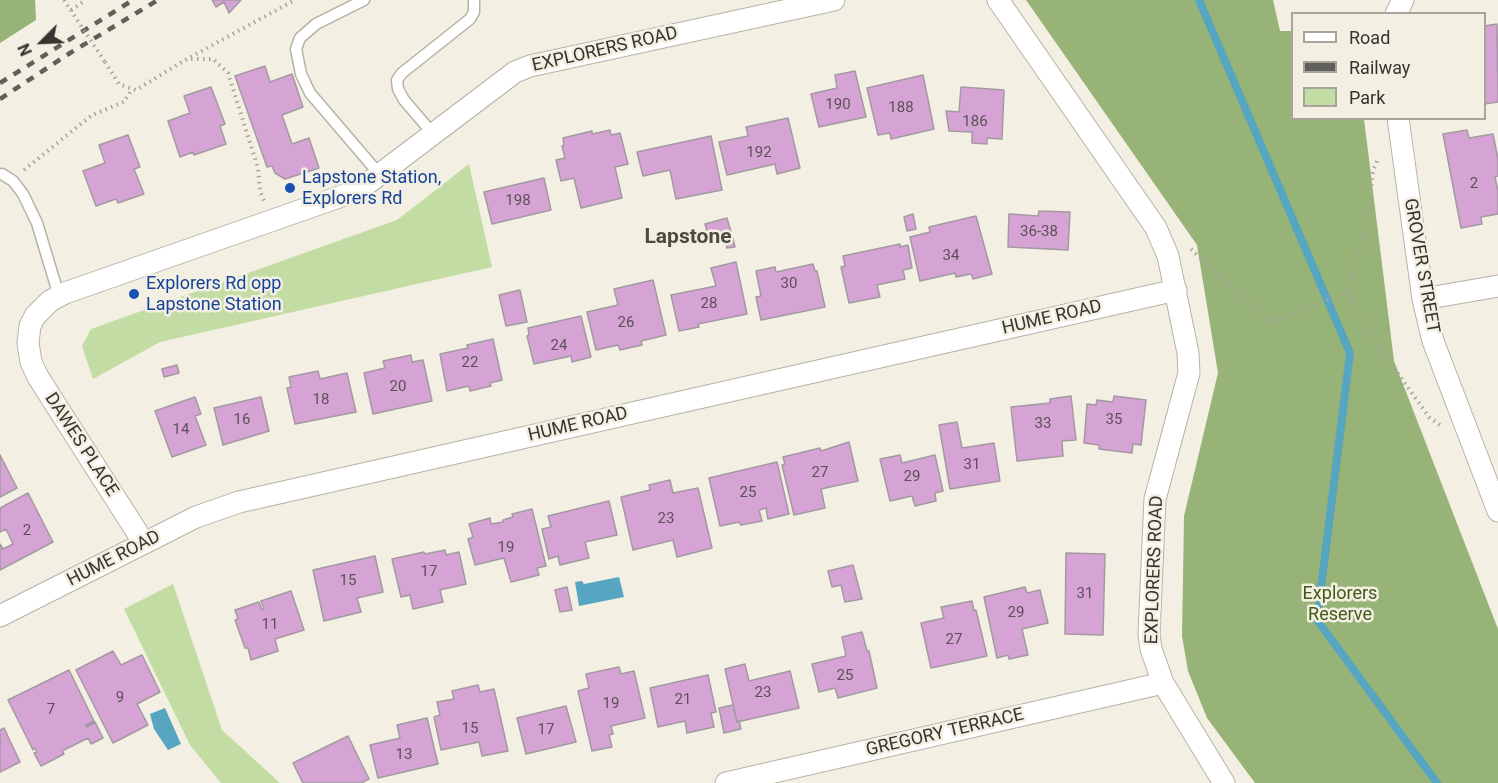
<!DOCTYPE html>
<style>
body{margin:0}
#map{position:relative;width:1498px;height:783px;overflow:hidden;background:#f3efe2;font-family:Roboto,sans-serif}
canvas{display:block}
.legend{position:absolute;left:1291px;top:12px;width:195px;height:108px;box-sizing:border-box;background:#f3efe2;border:2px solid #a7a49a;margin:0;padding:8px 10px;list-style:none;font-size:18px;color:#35342f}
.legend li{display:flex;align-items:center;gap:12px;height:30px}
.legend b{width:30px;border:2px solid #a7a49a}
.north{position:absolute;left:12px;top:12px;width:60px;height:60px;-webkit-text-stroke:4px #f3efe2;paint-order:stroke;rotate:246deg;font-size:16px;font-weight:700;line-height:24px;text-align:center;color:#35342f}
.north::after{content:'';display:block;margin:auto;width:21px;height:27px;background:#35342f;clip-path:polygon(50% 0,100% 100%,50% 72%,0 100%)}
</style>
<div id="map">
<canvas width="1498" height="783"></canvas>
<ul class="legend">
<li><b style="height:8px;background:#fff"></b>Road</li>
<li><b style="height:8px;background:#615f59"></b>Railway</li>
<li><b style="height:16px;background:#c2dca3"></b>Park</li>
</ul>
<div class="north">N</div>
</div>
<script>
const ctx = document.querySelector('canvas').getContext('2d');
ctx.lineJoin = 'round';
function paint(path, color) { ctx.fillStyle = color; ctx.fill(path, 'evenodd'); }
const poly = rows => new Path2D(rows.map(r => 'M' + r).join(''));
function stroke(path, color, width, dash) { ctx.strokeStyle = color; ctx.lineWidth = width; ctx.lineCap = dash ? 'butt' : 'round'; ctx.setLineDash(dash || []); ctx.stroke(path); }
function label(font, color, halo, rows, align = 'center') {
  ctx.font = font + ' Roboto,sans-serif'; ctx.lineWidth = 5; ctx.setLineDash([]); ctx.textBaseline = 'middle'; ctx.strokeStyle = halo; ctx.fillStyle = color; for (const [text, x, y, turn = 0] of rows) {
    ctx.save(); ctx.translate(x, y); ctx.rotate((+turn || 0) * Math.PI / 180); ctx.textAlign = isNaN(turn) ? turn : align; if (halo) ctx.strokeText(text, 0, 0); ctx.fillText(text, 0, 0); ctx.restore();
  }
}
const green = poly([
 [469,164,492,267,160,342,93,379,82,346,91,329,397,220],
 [173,584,222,730,280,783,221,783,190,745,124,609]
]);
const forest = poly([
 [0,0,35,0,36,20,0,43],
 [1026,0,1273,0,1280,31,1292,31,1292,118,1364,119,1394,361,1498,629,1498,783,1255,783,1207,718,1188,671,1182,636,1184,516,1218,373,1197,245]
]);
const water = poly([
 [619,577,624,597,579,606,575,582,582,581,584,584],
 [165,708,181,744,168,750,154,729,150,714]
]);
const stream = poly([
 [1199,0,1350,353,1317,620,1437,783]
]);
const building = poly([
 [212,0,241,0,229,13,224,2,216,7,212,0],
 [1497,24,1498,102,1484,104,1484,26,1497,24],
 [265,66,270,82,292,74,303,107,282,115,292,144,309,138,319,168,285,179,275,173,272,166,267,167,235,76,265,66],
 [855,71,866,117,819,127,811,94,837,88,835,75,855,71],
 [923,75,934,129,891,139,890,133,878,135,867,88,923,75],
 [211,87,225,124,220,126,226,144,194,155,193,152,180,157,168,121,190,113,184,96,211,87],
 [961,87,1004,90,1002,139,987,138,987,144,972,143,972,132,949,131,946,111,959,112,961,87],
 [788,118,800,168,777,174,775,164,727,175,719,142,748,136,746,127,788,118],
 [610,130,611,135,620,133,628,164,615,167,622,198,581,208,574,178,561,181,556,160,565,158,562,146,564,145,563,138,592,131,592,134,610,130],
 [1467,130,1469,138,1493,134,1498,159,1498,176,1495,177,1498,191,1498,214,1481,217,1482,224,1461,228,1443,134,1467,130],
 [128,135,140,167,134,169,144,194,118,203,116,199,96,206,83,171,105,163,99,145,128,135],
 [711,136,722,190,676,199,670,170,643,176,637,152,711,136],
 [544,178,551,210,492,224,484,192,544,178],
 [1039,211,1070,212,1068,250,1008,247,1009,214,1038,216,1039,211],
 [913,214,916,229,907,231,904,217,913,214],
 [976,216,992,274,973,279,971,274,956,277,955,273,920,281,910,237,930,232,929,227,976,216],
 [727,218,731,232,709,239,705,224,727,218],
 [732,235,735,247,727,248,724,237,732,235],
 [900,244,900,247,908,245,912,268,903,270,905,279,877,285,880,297,849,303,841,267,845,266,843,256,900,244],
 [736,262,747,314,698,324,699,327,679,331,671,295,716,286,711,268,736,262],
 [813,264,815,271,817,271,825,307,761,320,756,297,761,296,756,271,775,267,776,272,813,264],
 [653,280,666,335,641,341,642,345,620,350,618,345,596,350,587,312,618,305,614,289,653,280],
 [520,290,527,322,506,326,499,295,520,290],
 [581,316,591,357,572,362,571,356,534,364,527,336,529,335,528,328,581,316],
 [493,339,502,380,490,383,491,386,470,391,469,386,447,391,440,354,468,348,467,345,493,339],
 [411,355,412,362,423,360,432,401,373,414,364,373,385,368,383,361,411,355],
 [177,365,179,373,164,377,162,369,177,365],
 [318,371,320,379,347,373,356,412,295,424,287,388,291,387,289,377,318,371],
 [1071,396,1076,440,1062,441,1063,456,1017,461,1011,407,1050,403,1050,399,1071,396],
 [1114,396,1146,400,1141,445,1133,444,1132,453,1099,449,1099,445,1084,443,1087,404,1096,405,1097,400,1113,402,1114,396],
 [195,397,201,414,195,416,206,445,172,457,155,411,195,397],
 [261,397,269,431,223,445,214,408,261,397],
 [957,422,962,448,994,443,1000,481,950,489,939,425,957,422],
 [849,442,858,481,821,489,825,508,794,515,782,465,785,464,783,457,820,448,821,451,849,442],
 [0,455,17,488,0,497,0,455],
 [900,455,902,463,935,455,943,491,935,493,936,501,915,506,912,496,890,501,880,459,900,455],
 [777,462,789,514,768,519,766,508,759,510,762,521,741,525,739,522,720,526,709,478,777,462],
 [670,480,673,493,698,488,712,548,677,557,673,540,633,550,621,497,650,490,649,485,670,480],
 [28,493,53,542,0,570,0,544,3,549,13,544,6,529,0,532,0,508,28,493],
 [609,501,617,535,585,542,589,558,560,565,558,556,549,559,542,529,551,527,548,516,609,501],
 [532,509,546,566,537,568,539,575,511,582,504,558,475,565,468,539,473,537,469,524,490,518,491,524,503,522,503,520,513,517,512,514,532,509],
 [445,550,446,555,459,552,466,584,440,590,443,602,413,609,410,595,401,597,392,559,424,552,425,554,445,550],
 [1066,553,1105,554,1103,635,1065,634,1066,553],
 [375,556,383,592,357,598,361,612,324,621,313,570,375,556],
 [853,565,862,599,845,602,841,585,832,587,828,571,853,565],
 [567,587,572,610,560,612,555,590,567,587],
 [1025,587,1027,593,1040,590,1048,623,1022,629,1028,655,1009,659,1008,655,997,658,984,597,1025,587],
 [291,591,304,630,275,639,278,651,251,660,248,648,245,648,235,620,238,619,235,610,259,602,262,610,264,609,261,601,291,591],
 [972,601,974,611,976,610,987,656,931,668,921,623,944,618,941,607,972,601],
 [862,632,867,651,869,651,877,688,838,698,835,688,819,692,812,664,846,656,842,637,862,632],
 [113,651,121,665,142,655,160,692,137,704,148,725,113,743,76,670,113,651],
 [745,664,749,681,790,671,799,708,737,722,725,669,745,664],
 [619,667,621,674,634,671,645,718,611,726,613,734,609,735,612,747,592,751,578,691,589,688,586,674,619,667],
 [69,670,94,721,86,725,86,727,95,722,103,738,91,744,88,738,62,751,64,754,41,766,34,753,37,752,35,748,33,750,8,700,69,670],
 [708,675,716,712,711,713,714,727,687,733,685,721,658,727,650,688,708,675],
 [478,685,480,692,494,689,508,751,482,756,479,742,441,750,434,717,440,715,437,702,454,699,452,691,478,685],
 [733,705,737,722,739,721,741,729,724,733,719,708,733,705],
 [566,706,576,742,526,754,517,718,566,706],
 [427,718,438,764,378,778,370,745,400,738,397,725,427,718],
 [4,728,20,762,0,772,0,730,4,728],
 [348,736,369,779,361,783,303,783,293,763,348,736]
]);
const path = poly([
 [71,10,86,0],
 [191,59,213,59,228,73,258,168,260,191,264,201],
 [105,62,119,84,136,90,187,59,295,0],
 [24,170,92,115,124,102,132,89],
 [1191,249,1240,296,1264,317,1277,322,1349,291,1362,323,1429,417,1441,426],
 [1349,291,1368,219,1373,170,1379,157]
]);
const service = poly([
 [364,0,316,24,300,38,296,49,301,74,310,93,380,175],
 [434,135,404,100,398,89,397,80,402,73,470,19,474,12,474,0],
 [2,174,13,181,23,194,37,223,59,296]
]);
const minor = poly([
 [998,0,1156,228,1168,256,1188,353,1189,373,1155,499,1149,634,1151,649,1163,683,1224,783],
 [1396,14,1403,0],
 [1398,118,1423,299,1433,341,1498,511],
 [1423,299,1498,286],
 [144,543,38,377,31,362,28,343,30,326,35,316,50,301,65,293,359,190,515,72,530,66,834,0],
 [0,616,196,517,239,502,1176,290],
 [726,783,1163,683]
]);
const rail = poly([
 [0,83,133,0],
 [0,99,70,53,158,0]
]);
const pathBridge = poly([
 [64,0,105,62]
]);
const markers = [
 [290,188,6,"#1a4fb4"],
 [134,294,6,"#1a4fb4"]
];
const numberNames = [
 ["190",838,105],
 ["188",901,108],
 ["186",975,122],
 ["192",759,153],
 ["2",1474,184],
 ["198",518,201],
 ["36-38",1039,232],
 ["34",951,256],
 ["30",789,284],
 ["28",709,304],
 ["26",626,323],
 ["24",559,346],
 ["22",470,363],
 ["20",398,387],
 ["18",321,400],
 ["16",242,420],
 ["35",1114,420],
 ["33",1043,424],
 ["14",181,430],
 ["31",972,465],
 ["27",820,473],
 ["29",912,477],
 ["25",748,493],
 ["23",666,519],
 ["2",27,531],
 ["19",506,548],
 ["17",429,572],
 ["15",348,581],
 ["31",1085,594],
 ["29",1016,613],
 ["11",270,625],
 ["27",954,640],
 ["25",845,676],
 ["23",763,693],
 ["9",120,698],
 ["21",683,700],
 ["19",611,704],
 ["7",51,710],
 ["15",470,729],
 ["17",546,730],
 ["13",404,755]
];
const streetNames = [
 ["EXPLORERS ROAD",605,50,-13],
 ["GROVER STREET",1421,266,80],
 ["HUME ROAD",1052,318,-13],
 ["HUME ROAD",578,425,-13],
 ["DAWES PLACE",81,445,57],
 ["HUME ROAD",114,559,-27],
 ["EXPLORERS ROAD",1155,570,-88],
 ["GREGORY TERRACE",945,733,-13]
];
const transitNames = [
 ["Lapstone Station,",302,178],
 ["Explorers Rd",302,199],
 ["Explorers Rd opp",146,284],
 ["Lapstone Station",146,305]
];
const parkNames = [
 ["Explorers",1340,594],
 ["Reserve",1340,615]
];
const quarterNames = [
 ["Lapstone",688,238]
];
paint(green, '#c2dca3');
paint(forest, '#98b377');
paint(water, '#56a6c1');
stroke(stream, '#56a6c1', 8);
paint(building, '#d6a4d4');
stroke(building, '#a399a2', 1.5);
stroke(service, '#b6b3a6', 13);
stroke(minor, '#b6b3a6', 23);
stroke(path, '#a7a49a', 4, [1.5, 4.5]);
stroke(service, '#fff', 10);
stroke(minor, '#fff', 21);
stroke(rail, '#615f59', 4.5, [8, 8]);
stroke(pathBridge, '#a7a49a', 4, [1.5, 4.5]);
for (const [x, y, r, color] of markers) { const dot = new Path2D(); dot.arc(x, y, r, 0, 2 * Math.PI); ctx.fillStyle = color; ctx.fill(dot); stroke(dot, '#f3efe2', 2); }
label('15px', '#5d5058', null, numberNames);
label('18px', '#35342f', '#f3efe2', streetNames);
label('18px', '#164399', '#f3efe2', transitNames, 'left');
label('18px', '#425a1a', '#f3efe2', parkNames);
label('bold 21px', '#4d4a40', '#f3efe2', quarterNames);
</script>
